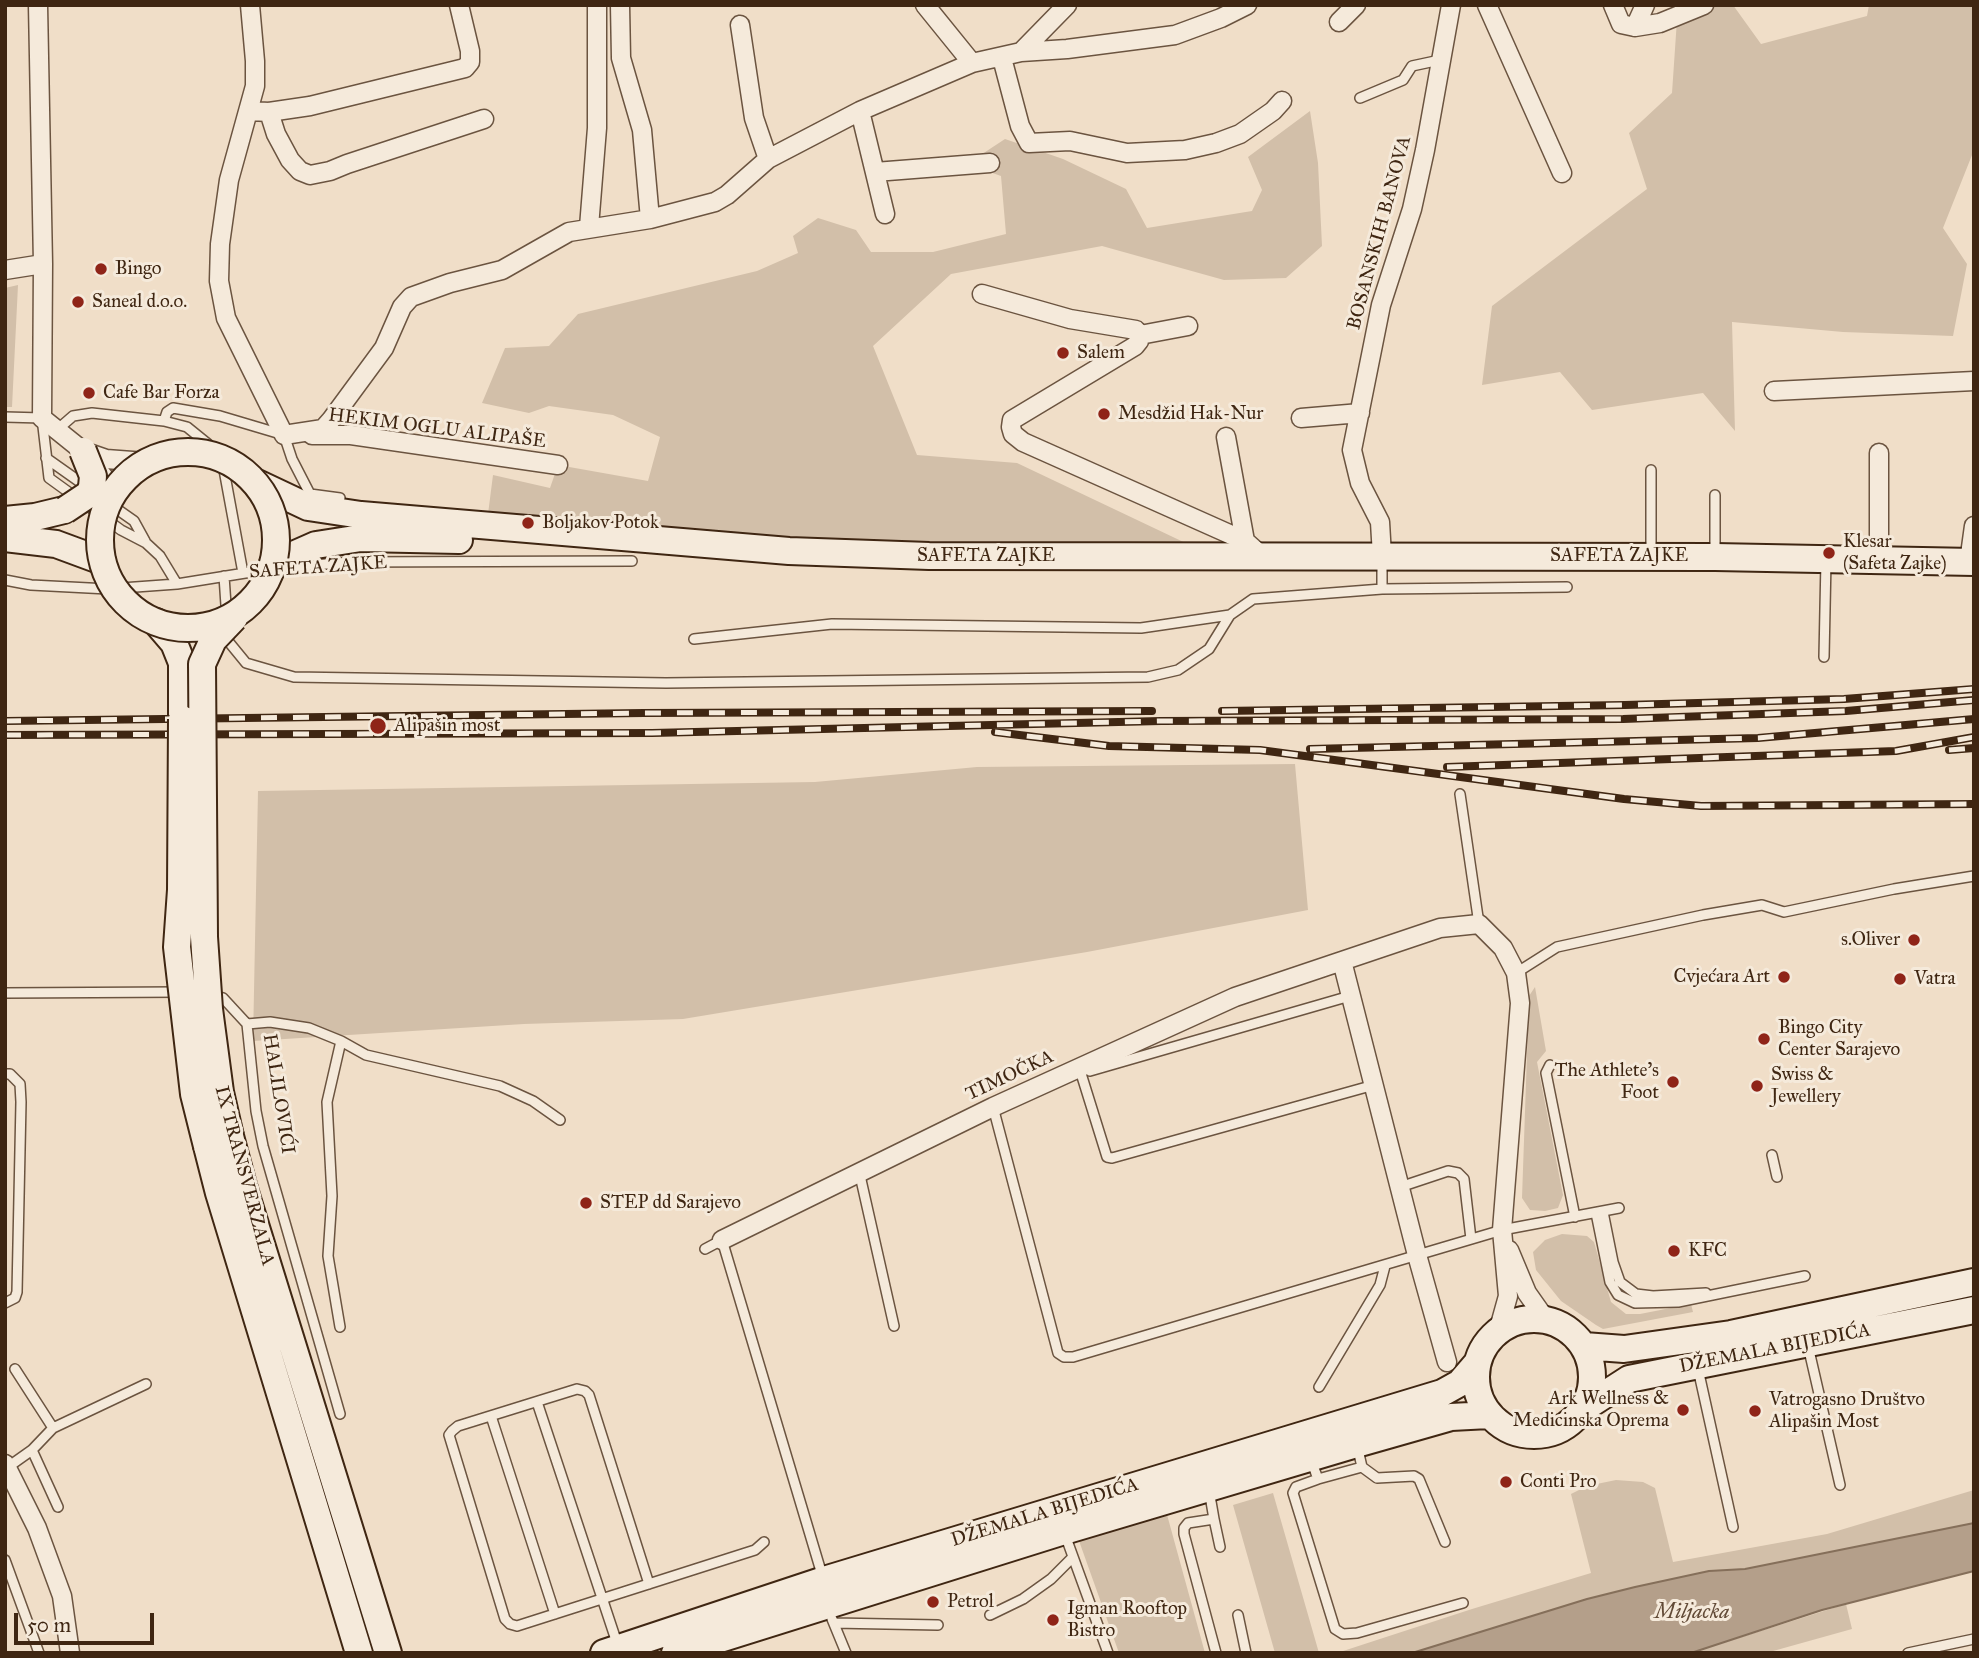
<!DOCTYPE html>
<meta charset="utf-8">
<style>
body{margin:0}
#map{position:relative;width:1979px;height:1658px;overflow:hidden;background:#f0dec8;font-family:"IM FELL Great Primer",serif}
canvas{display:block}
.frame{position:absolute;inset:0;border:7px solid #3f2612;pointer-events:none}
.scale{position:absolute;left:14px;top:1613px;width:140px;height:32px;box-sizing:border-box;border:4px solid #3f2612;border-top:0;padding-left:9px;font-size:21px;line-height:24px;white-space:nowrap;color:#3f2612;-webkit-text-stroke:5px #f5eadb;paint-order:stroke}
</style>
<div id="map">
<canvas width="1979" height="1658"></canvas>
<div class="frame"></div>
<div class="scale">50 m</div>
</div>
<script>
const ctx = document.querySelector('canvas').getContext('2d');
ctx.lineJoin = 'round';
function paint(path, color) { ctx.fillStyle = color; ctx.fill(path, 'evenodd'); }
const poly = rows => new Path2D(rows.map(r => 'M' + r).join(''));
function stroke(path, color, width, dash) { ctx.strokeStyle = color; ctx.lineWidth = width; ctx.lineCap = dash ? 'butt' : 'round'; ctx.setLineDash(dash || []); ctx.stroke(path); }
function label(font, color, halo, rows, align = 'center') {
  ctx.font = font + ' "IM FELL Great Primer",serif'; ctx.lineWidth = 6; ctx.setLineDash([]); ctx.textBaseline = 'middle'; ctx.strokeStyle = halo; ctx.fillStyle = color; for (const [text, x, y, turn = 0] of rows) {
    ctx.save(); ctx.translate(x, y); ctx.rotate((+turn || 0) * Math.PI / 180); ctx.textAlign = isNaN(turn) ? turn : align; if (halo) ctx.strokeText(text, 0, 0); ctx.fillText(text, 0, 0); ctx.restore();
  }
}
const green = poly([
 [1678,5,1733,5,1761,44,1867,16,1869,5,1974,5,1974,150,1943,228,1967,264,1953,336,1843,332,1732,322,1735,431,1703,393,1592,410,1560,372,1482,385,1492,306,1647,189,1629,133,1672,93],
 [1310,111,1318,163,1322,246,1286,278,1224,280,1102,246,951,274,873,346,917,455,1017,463,1194,547,768,540,487,522,493,475,550,488,558,465,648,481,660,437,613,415,549,406,529,413,482,403,505,348,549,346,578,314,757,271,798,253,793,236,818,218,856,230,871,252,933,252,1006,234,1001,176,967,164,1005,139,1063,159,1126,189,1147,228,1252,211,1262,190,1248,157],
 [18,285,12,407,5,407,5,288],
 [1295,764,1308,910,1087,952,683,1019,524,1024,253,1041,258,791,815,782,977,767],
 [1535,987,1546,1051,1537,1062,1563,1195,1558,1208,1545,1211,1530,1210,1522,1198,1529,996],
 [1562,1234,1587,1236,1594,1242,1611,1302,1626,1314,1640,1314,1691,1304,1693,1312,1603,1329,1596,1325,1561,1301,1536,1270,1533,1252,1545,1240],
 [1616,1480,1643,1482,1655,1488,1673,1562,1827,1534,1974,1490,1974,1523,1745,1569,1709,1571,1635,1587,1587,1599,1412,1653,1337,1653,1472,1609,1591,1573,1571,1494,1587,1486],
 [1273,1493,1319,1653,1275,1653,1233,1505],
 [1166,1511,1205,1653,1119,1653,1078,1538],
 [1846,1604,1852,1629,1766,1653,1691,1653]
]);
const water = poly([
 [1974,1523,1974,1571,1822,1610,1691,1653,1412,1653,1587,1599,1635,1587,1709,1571,1745,1569,1974,1523]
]);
const lane = poly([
 [1360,98,1403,80,1412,66,1440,60],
 [5,417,42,418,49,478,121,530,146,543,160,556,177,584],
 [164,421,187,427,208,444,224,470,243,573],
 [58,429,73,416,92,413,164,421,167,412,173,408,220,416,284,435,292,459,310,494,340,498],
 [46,458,87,487],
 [1651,470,1651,555],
 [104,500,134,521,145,541],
 [1715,555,1715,495],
 [291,567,350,562,632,561],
 [224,576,227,620],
 [5,580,31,585,108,589,177,584,270,569],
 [1382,589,1567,587],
 [227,634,228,641,246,663,294,677,666,683,1148,677,1178,670,1209,649,1230,615,1253,599,1382,589,1382,559],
 [694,639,832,624,1141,628,1230,615],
 [1824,657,1826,560],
 [1460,794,1479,924],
 [1516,973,1557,947,1703,915,1762,905,1784,912,1894,889,1974,876],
 [5,993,180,992],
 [211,996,223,998,247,1024,256,1111,263,1146,340,1414],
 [247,1024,270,1022,309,1028,341,1041,366,1055,500,1086,533,1101,560,1120],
 [1550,1065,1546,1073,1575,1217],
 [1079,1067,1107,1157,1112,1158,1374,1085],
 [1090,1071,1350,996],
 [5,1074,10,1074,20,1084,21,1102,17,1292,15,1298,5,1303],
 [993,1107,1058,1353,1064,1357,1073,1357,1502,1230,1619,1208],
 [1772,1155,1777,1177],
 [859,1171,894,1326],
 [1400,1187,1448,1171,1458,1173,1464,1179,1471,1239],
 [1603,1212,1613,1262,1620,1282,1636,1294,1653,1296,1706,1293],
 [1596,1213,1610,1282,1618,1295,1635,1303,1678,1302,1805,1276],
 [705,1249,722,1240,823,1578],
 [340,1327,328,1256,332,1196,327,1102,341,1041],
 [1808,1346,1840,1485],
 [15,1369,53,1428],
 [1698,1369,1733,1527],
 [1319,1387,1380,1285,1385,1266],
 [537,1402,618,1646],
 [491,1416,555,1614],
 [32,1450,58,1507],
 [1311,1460,1318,1479,1296,1487,1293,1493,1335,1629,1343,1634,1357,1633,1463,1603],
 [8,1467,32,1450,53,1428,146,1384],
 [1362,1467,1377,1478,1414,1476,1419,1479,1445,1542],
 [1318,1479,1362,1467,1357,1445],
 [1209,1490,1214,1519],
 [1064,1532,1108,1653],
 [5,1560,39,1653],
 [649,1584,589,1395,585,1391,577,1389,458,1426,452,1431,449,1435,505,1619,510,1624,517,1626,755,1550,764,1542],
 [990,1615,1023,1599,1051,1579,1072,1558],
 [1238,1615,1246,1653],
 [832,1619,846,1653],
 [834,1623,938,1625],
 [1216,1653,1184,1534,1184,1528,1188,1523,1214,1519,1220,1547],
 [1908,1653,1974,1639]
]);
const street = poly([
 [38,5,43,264,42,418,83,451,107,481,109,499],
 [250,5,255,61,255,86,229,180,220,244,219,281,226,318,284,435],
 [620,5,621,58,642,130,650,219],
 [925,5,972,63],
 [1487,5,1562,173],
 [1613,5,1621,24,1635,27,1660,23,1704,5],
 [1339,22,1356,5],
 [740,25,754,118,768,159],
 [1635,27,1645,5],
 [1021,52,1067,49,1175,35,1221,18,1247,5],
 [1002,58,1020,126,1029,143,1070,141,1127,153,1185,150,1216,143,1240,134,1273,111,1282,101],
 [249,111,269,112,310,106,465,68,470,62,470,51,459,5],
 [860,111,885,214],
 [269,112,276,134,290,160,300,171,310,175,330,171,347,164,484,119],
 [875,172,990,163],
 [589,227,597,128,597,5],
 [5,270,43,264],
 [982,294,1070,319,1136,330,1140,335,1139,341,1135,346,1012,420,1011,427,1013,434,1023,442,1245,541,1263,557],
 [1140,335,1188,326],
 [1774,391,1974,381],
 [1301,418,1360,413],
 [284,435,323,429,331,420,384,348,402,307,411,297,450,283,502,270,569,232,650,219,715,202,727,195,768,159,860,111,972,63,1021,52,1067,5],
 [312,435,351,435,558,465],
 [1226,437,1245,541],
 [83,451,106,459,146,462],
 [1382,556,1380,522,1360,483,1352,450,1381,305,1412,209,1425,150,1451,5],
 [1879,559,1879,453],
 [1969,562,1974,526],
 [1342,961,1417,1255,1447,1362],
 [722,1240,993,1107,1235,997,1440,928,1479,924,1503,948,1516,973,1520,1003,1502,1230,1508,1296,1498,1332],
 [1509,1250,1527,1293,1546,1320],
 [5,1464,37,1528,62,1596,70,1653]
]);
const secondary = poly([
 [255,482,308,507,361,515,789,551,929,556,1715,557,1974,562],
 [5,520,35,517,64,510],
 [5,538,56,544,102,561],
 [273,564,316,545,361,538,459,540],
 [156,622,174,643,182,663,182,719],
 [230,1136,244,1189,388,1653],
 [207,1146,219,1193,359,1653],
 '1476 1377a58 58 0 1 1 116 0a58 58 0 1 1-116 0Z',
 [1584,1346,1624,1349,1731,1334,1974,1282],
 [1584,1408,1629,1379,1974,1310],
 [604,1653,824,1580,1442,1393,1460,1383,1478,1362],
 [675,1653,1064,1531,1356,1444,1451,1417,1489,1415]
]);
const rail = poly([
 [1222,711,1625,705,1844,699,1974,689],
 [5,721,644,713,1152,711],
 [995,732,1109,746,1260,750,1624,799,1701,806,1974,804],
 [5,735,652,733,1161,721,1623,719,1846,711,1974,700],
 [1310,749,1758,738,1974,719],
 [1949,750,1974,748],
 [1447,767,1896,751,1974,737]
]);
const secondaryBridge = poly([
 '100 540a88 88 0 1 1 176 0a88 88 0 1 1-176 0Z',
 [65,510,89,494,92,487,93,476,83,451],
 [182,719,181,890,177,947,194,1094,207,1146],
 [230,1136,220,1092,209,1009,204,937,202,664,213,640,234,618]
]);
const markers = [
 [101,269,7,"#8f2418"],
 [78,302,7,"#8f2418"],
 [1063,353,7,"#8f2418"],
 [89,393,7,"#8f2418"],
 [1104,414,7,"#8f2418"],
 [528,523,7,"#8f2418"],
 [1829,553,7,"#8f2418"],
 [378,726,9,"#8f2418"],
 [1914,940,7,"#8f2418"],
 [1784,977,7,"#8f2418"],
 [1900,979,7,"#8f2418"],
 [1764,1039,7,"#8f2418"],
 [1673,1082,7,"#8f2418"],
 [1757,1086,7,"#8f2418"],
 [586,1203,7,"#8f2418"],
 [1674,1251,7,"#8f2418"],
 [1683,1410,7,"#8f2418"],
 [1755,1411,7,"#8f2418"],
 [1506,1482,7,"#8f2418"],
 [933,1602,7,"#8f2418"],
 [1053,1620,7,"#8f2418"]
];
const streetNames = [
 ["BOSANSKIH BANOVA",1380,233,-75],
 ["HEKIM OGLU ALIPAŠE",437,429,7],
 ["SAFETA ZAJKE",986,556],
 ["SAFETA ZAJKE",1619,556],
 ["SAFETA ZAJKE",318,568,-4],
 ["TIMOČKA",1010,1076,-25],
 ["HALILOVIĆI",278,1094,81],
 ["IX TRANSVERZALA",244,1176,75],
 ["DŽEMALA BIJEDIĆA",1775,1349,-11],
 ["DŽEMALA BIJEDIĆA",1045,1513,-17]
];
const poiNames = [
 ["Bingo",115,269],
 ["Saneal d.o.o.",92,302],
 ["Salem",1077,353],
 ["Cafe Bar Forza",103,393],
 ["Mesdžid Hak-Nur",1118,414],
 ["Boljakov Potok",542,523],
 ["Klesar",1843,542],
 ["(Safeta Zajke)",1843,564],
 ["Alipašin most",394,726],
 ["s.Oliver",1900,940,"right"],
 ["Cvjećara Art",1770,977,"right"],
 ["Vatra",1914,979],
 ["Bingo City",1778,1028],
 ["Center Sarajevo",1778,1050],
 ["The Athlete's",1659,1071,"right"],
 ["Foot",1659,1093,"right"],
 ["Swiss &",1771,1075],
 ["Jewellery",1771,1097],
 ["STEP dd Sarajevo",600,1203],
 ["KFC",1688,1251],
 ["Ark Wellness &",1669,1399,"right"],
 ["Medicinska Oprema",1669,1421,"right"],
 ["Vatrogasno Društvo",1769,1400],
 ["Alipašin Most",1769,1422],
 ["Conti Pro",1520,1482],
 ["Petrol",947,1602],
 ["Igman Rooftop",1067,1609],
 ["Bistro",1067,1631]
];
const waterNames = [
 ["Miljacka",1692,1613]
];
paint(green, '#d2bfa9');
paint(water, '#b49f8a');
stroke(water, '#856f5a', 2);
stroke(lane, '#6b5440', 12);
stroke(street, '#6b5440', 21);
stroke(secondary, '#3f2612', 30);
stroke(lane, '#f5eadb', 9);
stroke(street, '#f5eadb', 18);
stroke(secondary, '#f5eadb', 26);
stroke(rail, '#3f2612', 8);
stroke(rail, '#f5eadb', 5, [16]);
stroke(secondaryBridge, '#3f2612', 30, []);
stroke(secondaryBridge, '#f5eadb', 26);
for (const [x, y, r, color] of markers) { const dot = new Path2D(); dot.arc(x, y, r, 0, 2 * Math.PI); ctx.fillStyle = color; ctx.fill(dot); stroke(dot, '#f5eadb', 2.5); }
label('19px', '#3f2612', '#f5eadb', streetNames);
label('19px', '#3f2612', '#f5eadb', poiNames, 'left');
label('italic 21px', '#624a36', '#f5eadb', waterNames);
</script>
